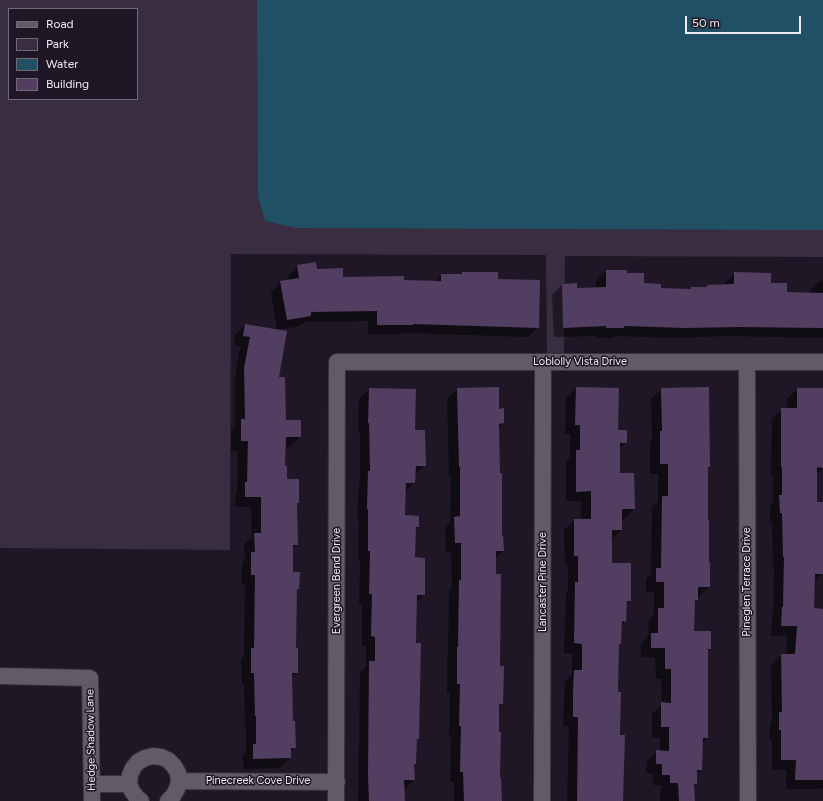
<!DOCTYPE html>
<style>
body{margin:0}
#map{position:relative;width:823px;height:801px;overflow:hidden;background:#1f1725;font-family:Figtree,sans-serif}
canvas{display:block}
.legend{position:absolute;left:8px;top:8px;width:130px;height:92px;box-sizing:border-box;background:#1f1725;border:1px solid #726b77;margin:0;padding:5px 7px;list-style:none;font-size:12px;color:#eee9f3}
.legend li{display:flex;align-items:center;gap:8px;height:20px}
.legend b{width:20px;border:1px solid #726b77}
.scale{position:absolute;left:685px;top:16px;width:116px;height:18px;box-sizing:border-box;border:2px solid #eee9f3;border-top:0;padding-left:5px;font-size:12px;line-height:14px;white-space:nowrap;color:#eee9f3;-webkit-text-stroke:3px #1f1725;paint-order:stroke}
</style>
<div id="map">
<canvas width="823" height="801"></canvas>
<ul class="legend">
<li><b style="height:5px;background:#625969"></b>Road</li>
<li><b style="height:11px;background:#382d41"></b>Park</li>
<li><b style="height:11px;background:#215064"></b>Water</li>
<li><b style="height:11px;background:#523e60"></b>Building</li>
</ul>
<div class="scale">50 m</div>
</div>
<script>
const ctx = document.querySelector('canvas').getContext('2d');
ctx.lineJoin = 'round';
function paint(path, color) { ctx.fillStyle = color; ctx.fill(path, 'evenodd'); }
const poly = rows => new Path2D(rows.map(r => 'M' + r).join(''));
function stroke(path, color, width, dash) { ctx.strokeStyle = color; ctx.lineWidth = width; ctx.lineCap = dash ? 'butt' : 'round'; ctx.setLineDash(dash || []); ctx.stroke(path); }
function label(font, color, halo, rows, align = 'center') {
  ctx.font = font + ' Figtree,sans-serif'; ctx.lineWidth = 3; ctx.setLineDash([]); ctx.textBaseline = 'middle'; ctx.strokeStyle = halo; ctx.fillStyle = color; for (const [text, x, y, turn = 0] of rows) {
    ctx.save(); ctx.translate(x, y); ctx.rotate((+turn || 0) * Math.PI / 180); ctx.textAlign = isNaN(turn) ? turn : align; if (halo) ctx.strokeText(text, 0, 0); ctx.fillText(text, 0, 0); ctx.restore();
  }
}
const green = poly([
 [0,0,823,0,823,257,565,256,564,353,547,354,546,255,231,254,230,550,0,548],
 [9,9,137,9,137,99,9,99]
]);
const water = poly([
 [257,0,823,0,823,230,296,228,265,221,258,196]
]);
const shadow = poly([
 [298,266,317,270,342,278,434,282,441,275,460,275,462,273,497,280,538,327,528,337,403,333,402,334,368,334,368,321,305,322,300,326,277,330,271,292,281,282,288,280,288,276],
 [606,271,626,271,626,274,643,284,660,289,689,290,691,288,705,288,707,286,725,286,725,283,735,273,770,284,786,293,809,294,810,291,820,281,823,281,823,338,728,336,674,338,615,336,613,338,596,338,596,336,554,337,552,295,562,285,576,289,596,288,596,281],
 [245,325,278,378,285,421,300,437,290,447,284,447,284,467,286,480,298,502,296,505,297,545,292,549,292,573,298,588,296,590,295,649,297,672,291,678,292,722,295,747,290,752,290,758,280,768,244,769,243,755,246,752,246,726,245,726,244,683,242,683,241,659,244,656,245,584,241,584,242,563,245,559,244,544,252,537,251,507,235,507,236,493,237,492,238,451,231,451,231,430,235,426,235,378,240,347,234,345,235,335],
 [498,388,498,410,503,423,498,428,501,537,503,551,495,559,499,667,502,703,498,707,499,778,501,801,454,801,454,782,450,781,451,736,449,736,450,693,447,693,447,658,448,657,449,591,452,589,451,552,446,552,445,528,450,522,451,477,449,477,447,399,457,389],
 [576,388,618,389,617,431,626,442,619,449,619,474,634,509,624,519,621,519,621,530,611,540,611,564,630,601,625,605,625,621,621,626,620,644,618,645,617,693,622,801,567,801,569,727,563,726,564,702,565,681,572,674,572,653,564,653,566,593,568,591,568,565,565,565,564,530,574,520,581,520,581,501,566,501,566,461,570,457,570,434,565,434,566,398],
 [369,389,414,431,425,465,414,476,414,483,405,492,404,516,418,527,415,531,414,558,424,594,416,603,415,644,418,738,416,741,415,764,413,766,414,780,404,790,404,801,358,801,360,672,366,667,366,646,362,646,362,604,359,604,360,561,358,561,359,518,357,518,359,482,360,480,360,433,358,433,359,399],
 [661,389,709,467,707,469,707,521,709,563,709,587,699,597,697,597,697,600,694,603,693,631,710,649,707,652,707,738,702,744,701,770,696,774,696,783,693,786,694,801,660,801,661,785,653,785,653,774,646,773,647,761,657,751,660,752,660,737,652,737,652,714,662,704,661,679,656,679,655,658,641,657,641,644,648,637,649,619,654,614,654,592,646,592,646,579,651,574,652,507,658,502,658,474,650,474,650,442,652,440,651,399],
 [797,389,823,389,823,468,816,475,816,503,823,503,823,565,822,574,814,582,813,609,823,610,823,788,821,789,786,789,786,770,772,770,772,740,769,740,770,723,772,721,771,665,781,655,786,655,787,636,771,636,772,618,773,617,774,567,773,567,772,522,770,522,770,506,773,503,773,476,771,476,772,419,782,409,787,409,787,399]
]);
const building = poly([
 [316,262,317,269,343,268,343,277,404,276,404,280,441,281,441,274,462,274,462,272,498,272,498,279,540,280,539,328,413,324,413,325,377,325,377,311,311,312,311,316,287,320,280,281,299,278,297,265],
 [606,270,627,270,627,273,644,273,644,283,661,284,661,288,691,289,691,287,707,287,707,285,734,284,734,272,771,273,771,283,787,283,787,292,823,293,823,328,739,327,685,328,624,326,624,328,606,328,606,326,563,328,562,284,577,283,577,288,606,287],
 [245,324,287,331,279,377,285,377,286,420,301,420,301,437,286,437,285,466,287,466,287,479,299,479,299,503,297,503,298,545,293,545,293,572,300,572,299,589,297,589,296,648,298,648,298,673,292,673,293,721,295,721,296,748,291,748,291,758,253,759,253,744,256,744,256,716,255,716,254,673,251,673,251,648,254,648,255,575,251,575,251,552,255,552,254,533,261,533,261,497,245,497,245,482,247,482,248,441,241,441,241,419,245,419,244,368,250,337,243,336],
 [499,387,499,409,504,408,504,423,499,424,500,473,502,473,502,536,503,535,504,551,496,551,496,574,501,574,500,666,504,666,503,704,499,704,499,732,501,732,500,777,501,777,502,801,464,801,463,772,460,772,461,726,459,726,460,684,457,684,457,647,458,647,459,580,461,580,461,543,455,543,454,517,460,516,460,467,459,467,457,388],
 [576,387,619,388,618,430,627,430,627,443,620,443,620,473,634,473,635,509,622,509,622,530,612,530,612,563,631,563,631,601,627,601,626,622,622,621,621,644,619,644,618,692,621,692,620,735,625,735,623,801,577,801,578,717,573,717,573,692,574,670,582,670,582,644,574,643,575,582,578,582,578,556,574,556,574,519,591,519,591,491,576,492,576,450,580,450,580,425,575,425],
 [709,387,710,467,708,467,708,520,709,520,709,562,710,562,710,587,698,587,698,600,695,600,694,631,711,631,711,649,708,649,708,738,703,738,702,770,697,770,697,784,694,784,695,801,679,801,678,783,670,783,670,775,662,775,662,764,656,764,656,750,669,751,669,727,661,727,661,702,671,703,671,669,665,669,665,648,651,648,651,633,658,633,658,608,664,608,664,582,656,582,656,568,661,568,662,496,668,496,668,464,660,464,660,431,662,431,661,388],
 [369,388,416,389,415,430,425,430,426,466,416,466,415,483,406,483,405,515,419,516,419,527,416,527,415,557,425,558,425,595,417,595,416,643,421,643,419,739,417,739,416,764,414,764,415,780,404,780,405,801,369,801,368,774,369,661,375,661,375,637,371,636,372,594,369,594,370,551,368,551,368,509,367,509,368,471,370,471,369,423,368,423],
 [797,388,823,388,823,468,817,467,817,502,823,502,823,574,815,574,814,608,823,609,823,780,795,780,796,760,781,760,781,730,779,730,779,712,782,712,781,654,795,654,797,626,781,626,782,607,783,607,784,557,783,557,782,513,780,513,779,495,782,495,782,467,781,467,781,408,797,408]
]);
const minor = poly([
 [747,362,748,801],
 [0,676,90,678,92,801],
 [179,781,337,782],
 [92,784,129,784],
 [141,801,137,798,132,791,129,784,130,775,133,768,138,762,145,758,153,756,161,757,168,760,174,766,178,773,179,781,177,789,173,796,168,801],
 [336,801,337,362,823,362],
 [542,801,543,362]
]);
const streetNames = [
 ["Loblolly Vista Drive",580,362],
 ["Evergreen Bend Drive",337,581,-90],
 ["Lancaster Pine Drive",543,582,-90],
 ["Pineglen Terrace Drive",747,582,-90],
 ["Hedge Shadow Lane",91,740,-91],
 ["Pinecreek Cove Drive",258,781]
];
paint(green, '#382d41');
paint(water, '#215064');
paint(shadow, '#0007');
paint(building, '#523e60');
stroke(minor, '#37323b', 18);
stroke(minor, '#625969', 16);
label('11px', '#eee9f3', '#1f1725', streetNames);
</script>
